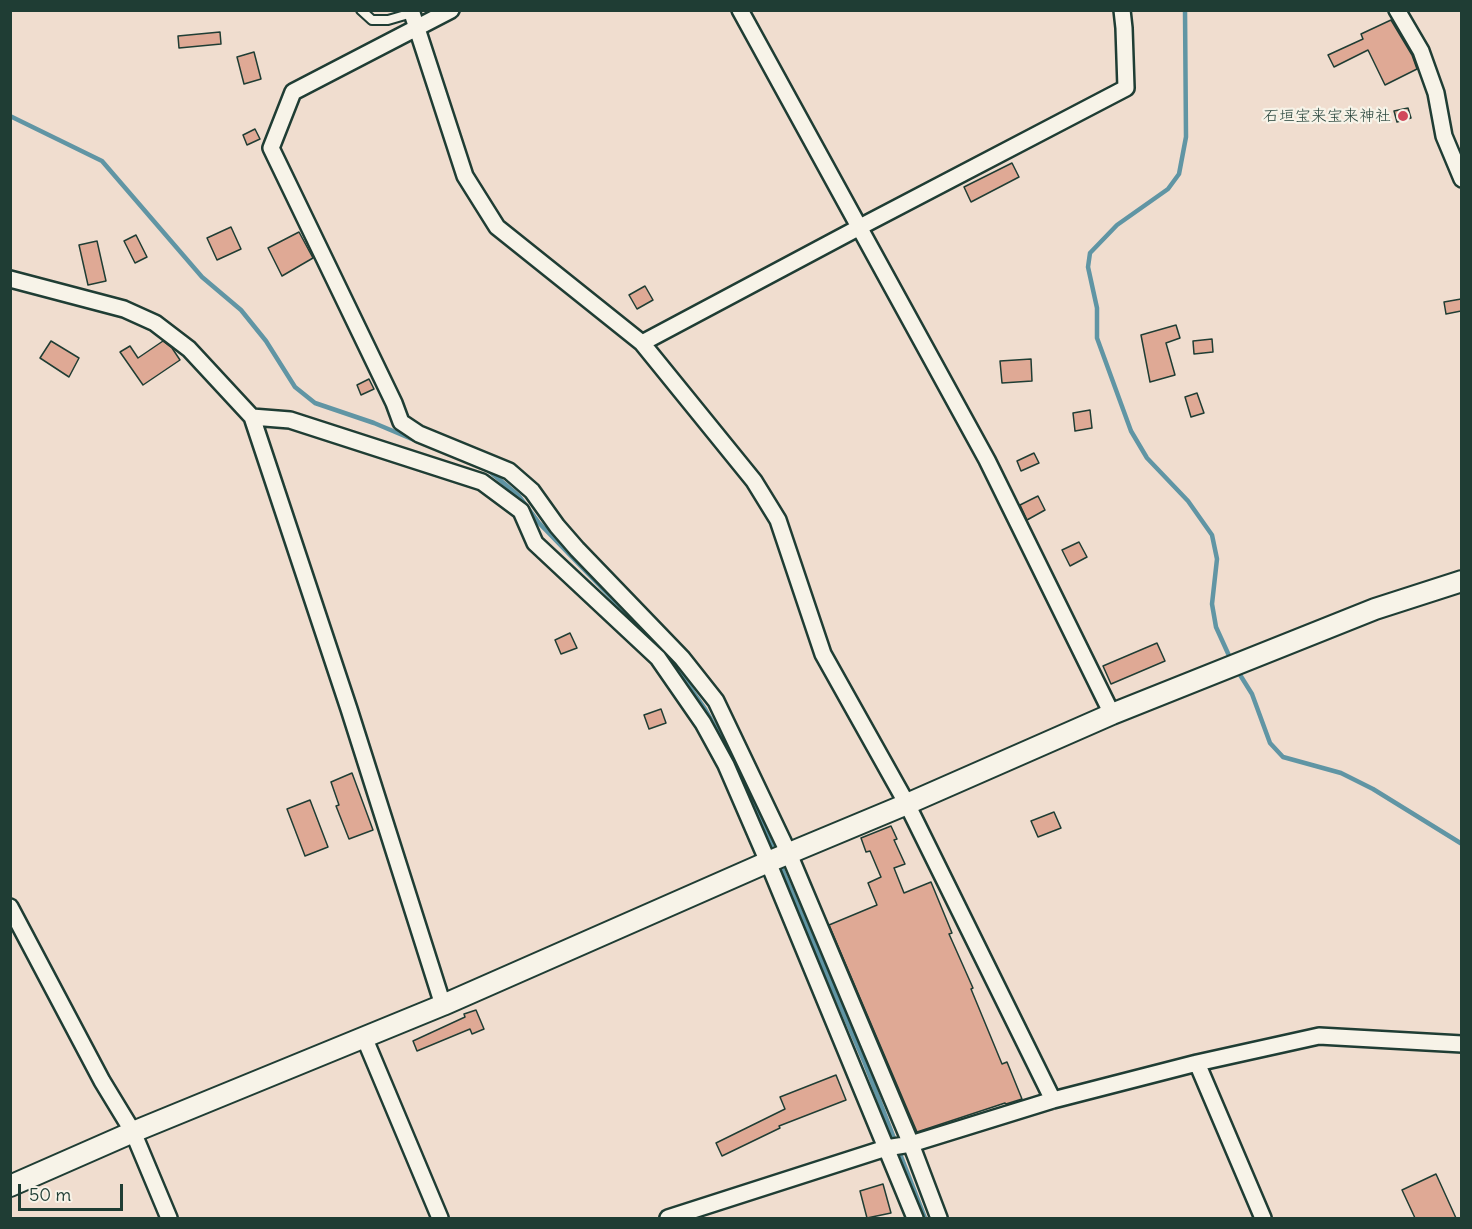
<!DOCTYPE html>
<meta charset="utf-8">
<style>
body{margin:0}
#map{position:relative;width:1472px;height:1229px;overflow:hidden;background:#f0ddcf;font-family:Delius,sans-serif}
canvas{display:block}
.frame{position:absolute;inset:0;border:12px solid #1f3d34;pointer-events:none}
.scale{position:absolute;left:18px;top:1184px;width:105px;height:27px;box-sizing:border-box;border:3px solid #1f3d34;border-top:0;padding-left:8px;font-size:18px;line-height:21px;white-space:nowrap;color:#1f3d34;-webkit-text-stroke:4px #f7f3e8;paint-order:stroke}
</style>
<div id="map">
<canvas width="1472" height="1229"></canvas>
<div class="frame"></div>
<div class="scale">50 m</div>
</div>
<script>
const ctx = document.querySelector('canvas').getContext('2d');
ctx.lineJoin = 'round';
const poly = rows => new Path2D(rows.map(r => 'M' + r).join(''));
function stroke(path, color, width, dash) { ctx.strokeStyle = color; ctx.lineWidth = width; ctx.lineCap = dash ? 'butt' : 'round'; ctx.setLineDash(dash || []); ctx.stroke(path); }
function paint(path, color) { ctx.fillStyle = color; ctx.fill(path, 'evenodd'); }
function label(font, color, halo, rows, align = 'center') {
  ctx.font = font + ' Delius,"Klee One",sans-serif'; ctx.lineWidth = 4.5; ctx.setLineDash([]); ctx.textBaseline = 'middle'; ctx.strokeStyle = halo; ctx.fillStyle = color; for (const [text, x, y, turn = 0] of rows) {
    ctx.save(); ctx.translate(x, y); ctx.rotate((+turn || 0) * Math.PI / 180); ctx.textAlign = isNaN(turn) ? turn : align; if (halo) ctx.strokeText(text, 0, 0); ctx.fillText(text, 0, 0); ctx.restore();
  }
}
const stream = poly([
 [1185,10,1186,137,1179,174,1168,189,1117,225,1090,253,1088,267,1097,308,1097,338,1131,431,1147,458,1188,501,1212,535,1217,559,1212,604,1216,627,1231,660],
 [10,116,102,161,202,277,241,310,266,341,295,387,315,403,374,423,419,442],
 [488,470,519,496,539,523,668,656,705,709,736,763,776,855],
 [1237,670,1252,694,1270,743,1283,757,1341,773,1373,789,1462,844],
 [779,862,864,1061,925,1218]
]);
const building = poly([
 [1391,20,1412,55,1417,69,1385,85,1368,50,1334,67,1328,55,1363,39,1361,34,1391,20],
 [220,32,221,44,179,48,178,36,220,32],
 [254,52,261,79,244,84,237,57,254,52],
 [1408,108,1411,118,1397,122,1394,111,1408,108],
 [255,129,260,139,247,145,243,135,255,129],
 [1012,163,1019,177,971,202,964,187,1012,163],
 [231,227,241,249,217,260,207,238,231,227],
 [299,232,313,258,282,276,268,248,299,232],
 [136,235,147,257,135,263,124,241,136,235],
 [97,241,106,281,88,285,79,245,97,241],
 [645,286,653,300,637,309,629,295,645,286],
 [1461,299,1461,311,1446,314,1444,302,1461,299],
 [1176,325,1180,338,1166,343,1175,375,1150,382,1141,335,1176,325],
 [1212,339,1213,352,1194,354,1193,341,1212,339],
 [51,341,79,358,69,377,40,358,51,341],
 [163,341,172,348,180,360,143,385,120,352,130,346,138,358,163,341],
 [1031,359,1032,381,1002,383,1000,361,1031,359],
 [369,379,374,389,361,395,357,385,369,379],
 [1197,393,1204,413,1191,417,1185,397,1197,393],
 [1090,410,1092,428,1075,431,1073,413,1090,410],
 [1034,453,1039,463,1021,471,1017,461,1034,453],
 [1038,496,1045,510,1027,520,1020,505,1038,496],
 [1079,542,1087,557,1070,566,1062,550,1079,542],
 [570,633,577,648,561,654,555,640,570,633],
 [1157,643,1165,661,1111,684,1103,666,1157,643],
 [661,709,666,723,649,729,644,715,661,709],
 [352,773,373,830,349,839,336,806,339,805,331,782,352,773],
 [310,800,328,847,305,856,287,809,310,800],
 [1054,812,1061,828,1038,837,1031,821,1054,812],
 [891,826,897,839,894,840,905,864,894,868,904,893,931,882,952,933,949,934,973,988,971,989,1002,1064,1007,1062,1022,1099,1006,1104,1005,1103,917,1132,829,925,877,905,868,883,881,877,870,851,866,852,861,838,891,826],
 [476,1010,484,1029,472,1034,470,1029,417,1051,413,1041,465,1017,464,1014,476,1010],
 [836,1075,846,1100,779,1126,780,1128,722,1156,716,1143,785,1109,780,1097,836,1075],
 [1436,1174,1456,1218,1415,1218,1402,1190,1436,1174],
 [883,1184,891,1213,867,1218,860,1191,883,1184]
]);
const service = poly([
 [361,10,372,20,388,20,412,13]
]);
const minor = poly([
 [411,10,465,176,497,227,642,343,754,481,778,520,823,654,907,804,1053,1100],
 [451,10,293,92,271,148,394,403,401,422,419,434,509,471,532,491,557,526,577,549,682,658,716,701,789,854,911,1144,939,1218],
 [740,10,987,460,1112,714],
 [1397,10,1421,51,1436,93,1444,136,1462,179],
 [10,279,124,309,155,323,189,349,252,417,349,709,443,1005],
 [642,343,858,228,1126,88,1124,28,1122,10],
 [252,417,290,420,482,482,521,511,535,543,658,658,703,723,726,765,768,862,915,1218],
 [10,907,102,1081,133,1132,169,1218],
 [364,1037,440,1218],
 [1197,1063,1263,1218],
 [668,1218,886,1148,911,1144,1053,1100,1197,1063,1319,1036,1462,1044]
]);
const tertiary = poly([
 [10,1186,133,1132,443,1005,768,862,907,804,1112,714,1375,609,1462,581]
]);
const markers = [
 [1403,116,6,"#d1495b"]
];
const poiNames = [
 ["石垣宝来宝来神社",1391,116]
];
stroke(stream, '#6095a4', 4.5);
paint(building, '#dfa995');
stroke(building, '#1f3d34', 1.5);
stroke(service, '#1f3d34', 12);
stroke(minor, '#1f3d34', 20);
stroke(tertiary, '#1f3d34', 24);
stroke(service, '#f7f3e8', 8);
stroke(minor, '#f7f3e8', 15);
stroke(tertiary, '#f7f3e8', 20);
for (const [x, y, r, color] of markers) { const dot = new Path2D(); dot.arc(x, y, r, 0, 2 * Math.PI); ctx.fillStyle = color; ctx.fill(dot); stroke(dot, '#f7f3e8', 2); }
label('16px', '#1f3d34', '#f7f3e8', poiNames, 'right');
</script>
